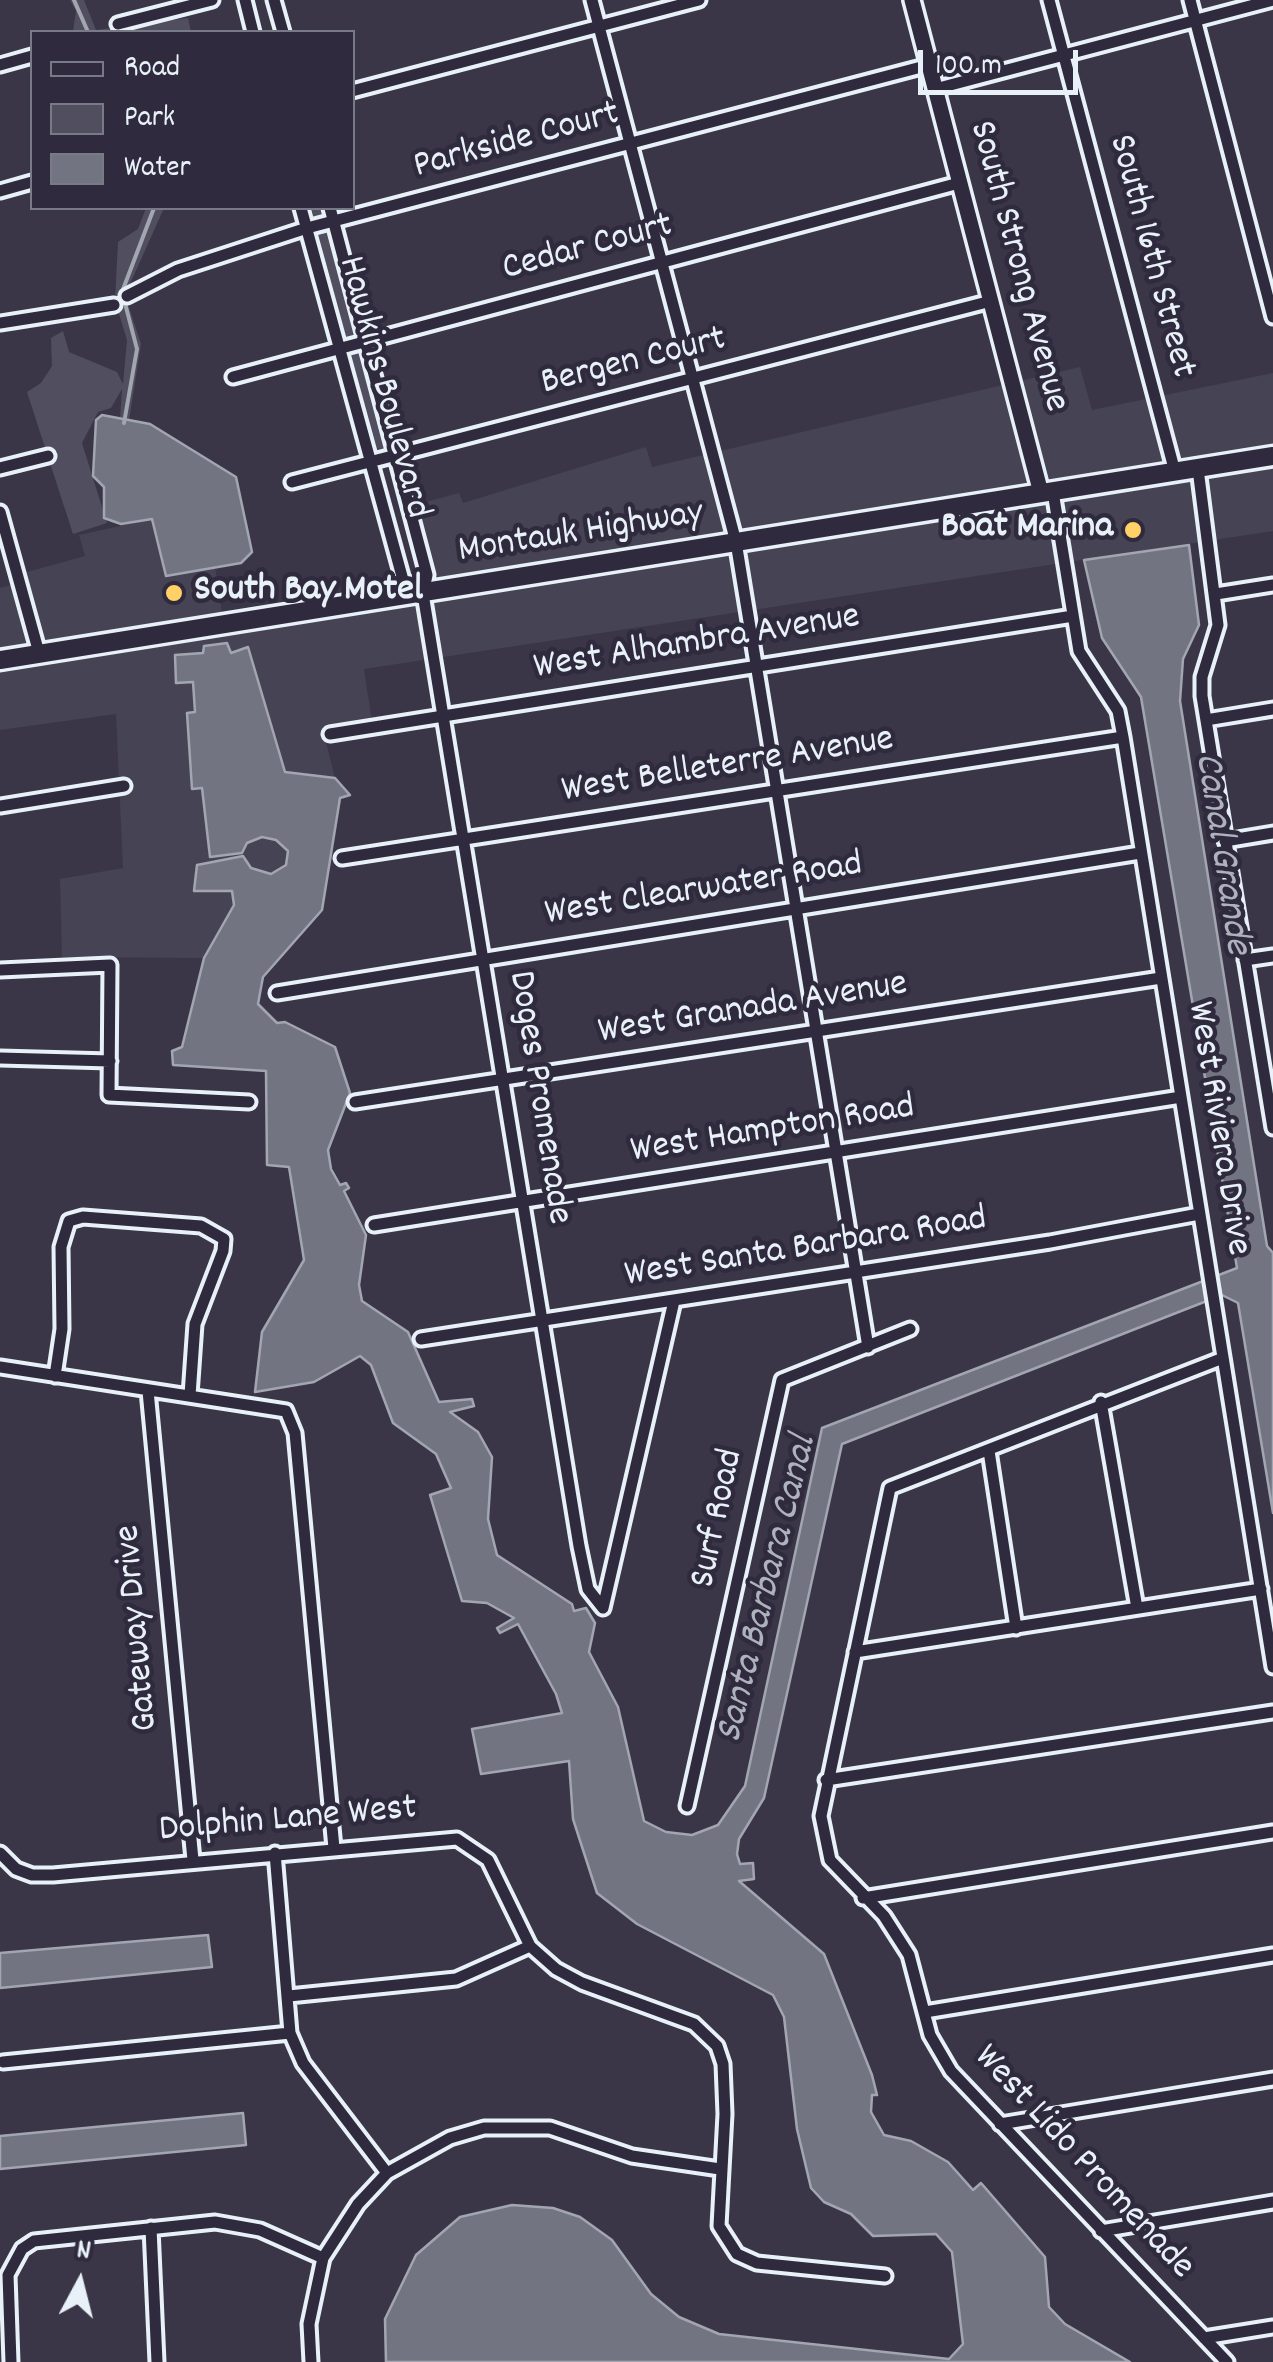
<!DOCTYPE html>
<style>
body{margin:0}
#map{position:relative;width:1273px;height:2362px;overflow:hidden;background:#3a3648;font-family:Dekko,sans-serif}
canvas{display:block}
.legend{position:absolute;left:30px;top:30px;width:325px;height:180px;box-sizing:border-box;background:#2f2a3d;border:2px solid #797a88;margin:0;padding:12px 18px;list-style:none;font-size:30px;color:#e8f1f8}
.legend li{display:flex;align-items:center;gap:20px;height:50px}
.legend b{width:50px;border:2px solid #797a88}
.north{position:absolute;left:30px;top:2232px;width:100px;height:100px;-webkit-text-stroke:8px #2f2a3d;paint-order:stroke;rotate:7deg;font-size:28px;font-weight:700;line-height:40px;text-align:center;color:#e8f1f8}
.north::after{content:'';display:block;margin:auto;width:35px;height:45px;background:#e8f1f8;clip-path:polygon(50% 0,100% 100%,50% 72%,0 100%)}
.scale{position:absolute;left:918px;top:50px;width:160px;height:45px;box-sizing:border-box;border:5px solid #e8f1f8;border-top:0;padding-left:12px;font-size:30px;line-height:35px;white-space:nowrap;color:#e8f1f8;-webkit-text-stroke:8px #2f2a3d;paint-order:stroke}
</style>
<div id="map">
<canvas width="1273" height="2362"></canvas>
<ul class="legend">
<li><b style="height:12px;background:#2f2a3d"></b>Road</li>
<li><b style="height:28px;background:#504e5f"></b>Park</li>
<li><b style="height:28px;background:#737482"></b>Water</li>
</ul>
<div class="north">N</div>
<div class="scale">100 m</div>
</div>
<script>
const ctx = document.querySelector('canvas').getContext('2d');
ctx.lineJoin = 'round';
function paint(path, color) { ctx.fillStyle = color; ctx.fill(path, 'evenodd'); }
const poly = rows => new Path2D(rows.map(r => 'M' + r).join(''));
function stroke(path, color, width, dash) { ctx.strokeStyle = color; ctx.lineWidth = width; ctx.lineCap = dash ? 'butt' : 'round'; ctx.setLineDash(dash || []); ctx.stroke(path); }
function label(font, color, halo, rows, align = 'center') {
  ctx.font = font + ' Dekko,sans-serif'; ctx.lineWidth = 9; ctx.setLineDash([]); ctx.textBaseline = 'middle'; ctx.strokeStyle = halo; ctx.fillStyle = color; for (const [text, x, y, turn = 0] of rows) {
    ctx.save(); ctx.translate(x, y); ctx.rotate((+turn || 0) * Math.PI / 180); ctx.textAlign = isNaN(turn) ? turn : align; if (halo) ctx.strokeText(text, 0, 0); ctx.fillText(text, 0, 0); ctx.restore();
  }
}
const built = poly([
 [1080,367,1092,410,1273,373,1273,531,364,669,372,722,323,730,335,778,285,772,248,647,231,653,227,644,203,653,193,682,195,712,187,713,192,788,201,788,210,857,262,837,275,840,288,852,286,865,271,874,251,868,243,856,197,865,232,891,234,905,204,958,62,957,60,879,123,868,116,714,0,730,0,588,22,582,20,574,85,556,79,535,152,519,166,575,215,568,224,625,436,594,414,505,459,493,463,503,646,447,652,467]
]);
const green = poly([
 [70,0,84,0,96,30,188,18,191,32,73,32,76,11],
 [146,208,164,208,125,295,141,344,129,420,120,419,122,389,111,408,98,412,82,443,107,523,73,534,27,392,41,383,52,366,51,338,63,331,69,352,117,372,123,384,127,340,115,301,118,242,138,229],
 [311,208,322,208,387,448,376,449]
]);
const water = poly([
 [102,415,150,424,236,477,252,552,241,563,166,576,152,519,121,524,104,518,104,487,93,476,96,420,102,415],
 [1189,545,1199,625,1183,659,1180,701,1267,1246,1273,1253,1273,1513,1238,1303,1222,1295,842,1444,764,1798,739,1839,737,1854,740,1864,753,1863,754,1879,739,1881,824,1954,872,2075,877,2095,872,2095,871,2112,884,2135,911,2141,948,2162,973,2190,981,2183,1045,2257,1049,2307,1065,2324,1130,2362,386,2362,385,2319,416,2255,460,2217,512,2205,553,2208,580,2217,612,2240,651,2294,679,2317,719,2334,949,2359,963,2344,952,2252,936,2234,873,2236,851,2214,824,2202,811,2188,797,2129,784,2017,773,1995,637,1924,597,1893,573,1819,569,1761,481,1774,472,1729,562,1713,556,1694,518,1624,500,1633,497,1628,514,1618,487,1603,462,1601,430,1495,451,1488,436,1454,393,1423,371,1365,360,1356,314,1382,255,1392,262,1332,304,1260,289,1167,267,1165,266,1071,173,1065,172,1051,182,1047,204,958,234,905,232,891,194,891,197,865,243,856,251,868,271,874,286,865,288,851,276,840,262,837,247,843,242,853,210,857,202,788,192,789,187,713,195,712,193,682,176,683,175,655,203,653,204,646,227,643,231,653,248,647,285,772,335,778,350,795,340,798,322,910,263,977,258,1004,277,1023,285,1022,335,1047,350,1093,328,1150,331,1169,340,1185,346,1183,349,1188,344,1191,366,1235,359,1285,362,1301,408,1332,439,1402,472,1399,474,1406,450,1412,478,1432,492,1457,488,1519,497,1555,572,1604,574,1611,586,1608,595,1623,589,1652,618,1707,644,1821,666,1832,692,1835,718,1825,745,1786,822,1428,1237,1268,1141,697,1102,638,1084,560,1189,545],
 [208,1935,212,1967,0,1988,0,1953,208,1935],
 [243,2113,246,2145,0,2169,0,2136,243,2113]
]);
const stream = poly([
 [74,0,88,32],
 [124,423,137,349,122,292,154,208]
]);
const street = poly([
 [245,0,253,32],
 [274,0,283,32],
 [592,0,736,542,868,1347],
 [1049,0,1175,472],
 [1190,0,1273,317],
 [118,24,212,0],
 [0,65,32,56],
 [935,89,1273,0],
 [352,91,699,0],
 [0,191,32,182],
 [301,208,403,580,420,591],
 [330,208,427,575,423,594,579,1546,588,1589,603,1608],
 [127,296,178,270,307,228,929,65],
 [0,323,114,305],
 [233,377,959,183],
 [0,468,48,456],
 [1198,469,1218,625,1202,677,1202,696,1273,1128],
 [292,482,991,301],
 [1053,492,1079,651,1118,711,1123,737,1273,1667],
 [0,512,39,653],
 [1216,594,1273,585],
 [1206,720,1273,709],
 [330,734,1073,616],
 [0,806,124,786],
 [1225,841,1273,833],
 [342,858,1123,737],
 [1245,960,1273,956],
 [0,970,110,965,109,1095,249,1102],
 [277,993,1140,853],
 [0,1058,110,1061],
 [355,1102,1161,978],
 [374,1225,1181,1097],
 [421,1339,1050,1242,1199,1214],
 [1223,1358,890,1488,821,1816,830,1860,884,1916,909,1955,930,2035,951,2071,1227,2362],
 [0,1367,286,1411,295,1433,334,1848],
 [55,1376,62,1329,61,1247,69,1221,83,1217,201,1226,224,1239,223,1251,195,1324,190,1395],
 [148,1391,193,1860],
 [1101,1402,1137,1608],
 [989,1451,1016,1628],
 [603,1608,674,1301],
 [855,1652,1261,1589],
 [826,1780,1273,1712],
 [687,1806,782,1380,910,1329],
 [0,1853,16,1869,32,1875,53,1875,457,1839,488,1860,530,1946,556,1969,582,1983,694,2024,717,2046,723,2064,725,2114,719,2226,737,2254,757,2263,885,2276],
 [275,1853,290,2033,303,2063,387,2173],
 [863,1898,1273,1832],
 [289,1996,456,1979,530,1946],
 [925,2012,1273,1955],
 [3,2062,290,2033],
 [1000,2124,1273,2079],
 [151,2228,157,2362],
 [1101,2231,1273,2202],
 [1204,2338,1273,2327],
 [11,2362,8,2275,22,2249,34,2241,215,2222,260,2230,323,2258],
 [311,2362,309,2324,323,2258,358,2204,387,2173,450,2138,484,2128,550,2128,632,2156,720,2169]
]);
const secondary = poly([
 [912,0,1041,493]
]);
const primary = poly([
 [0,660,1273,456]
]);
const markers = [
 [1133,530,10,"#ffd166"],
 [174,593,10,"#ffd166"]
];
const streetNames = [
 ["Parkside Court",517,143,-15],
 ["Cedar Court",588,250,-15],
 ["South 16th Street",1149,257,75],
 ["South Strong Avenue",1016,267,75],
 ["Bergen Court",634,364,-14],
 ["Hawkins Boulevard",381,388,75],
 ["Montauk Highway",581,535,-9],
 ["West Alhambra Avenue",697,645,-9],
 ["West Belleterre Avenue",728,768,-9],
 ["West Clearwater Road",704,892,-9],
 ["West Granada Avenue",753,1011,-9],
 ["Doges Promenade",537,1098,81],
 ["West Riviera Drive",1216,1129,81],
 ["West Hampton Road",773,1132,-9],
 ["West Santa Barbara Road",806,1250,-9],
 ["Surf Road",720,1519,-78],
 ["Gateway Drive",140,1628,-95],
 ["Dolphin Lane West",288,1822,-5],
 ["West Lido Promenade",1082,2164,47]
];
const poiNames = [
 ["Boat Marina",1113,530],
 ["South Bay Motel",194,593,"left"]
];
const waterNames = [
 ["Canal Grande",1219,854,81],
 ["Santa Barbara Canal",770,1590,-76]
];
paint(built, '#464354');
paint(green, '#504e5f');
paint(water, '#737482');
stroke(water, '#a2a6b1', 2.5);
stroke(stream, '#a2a6b1', 4);
stroke(street, '#e8f1f8', 19);
stroke(secondary, '#e8f1f8', 22);
stroke(primary, '#e8f1f8', 25);
stroke(street, '#2f2a3d', 11);
stroke(secondary, '#2f2a3d', 15);
stroke(primary, '#2f2a3d', 18);
for (const [x, y, r, color] of markers) { const dot = new Path2D(); dot.arc(x, y, r, 0, 2 * Math.PI); ctx.fillStyle = color; ctx.fill(dot); stroke(dot, '#2f2a3d', 4); }
label('38px', '#e8f1f8', '#2f2a3d', streetNames);
label('bold 38px', '#e8f1f8', '#2f2a3d', poiNames, 'right');
label('italic 40px', '#aeb2bd', '#2f2a3d', waterNames);
</script>
